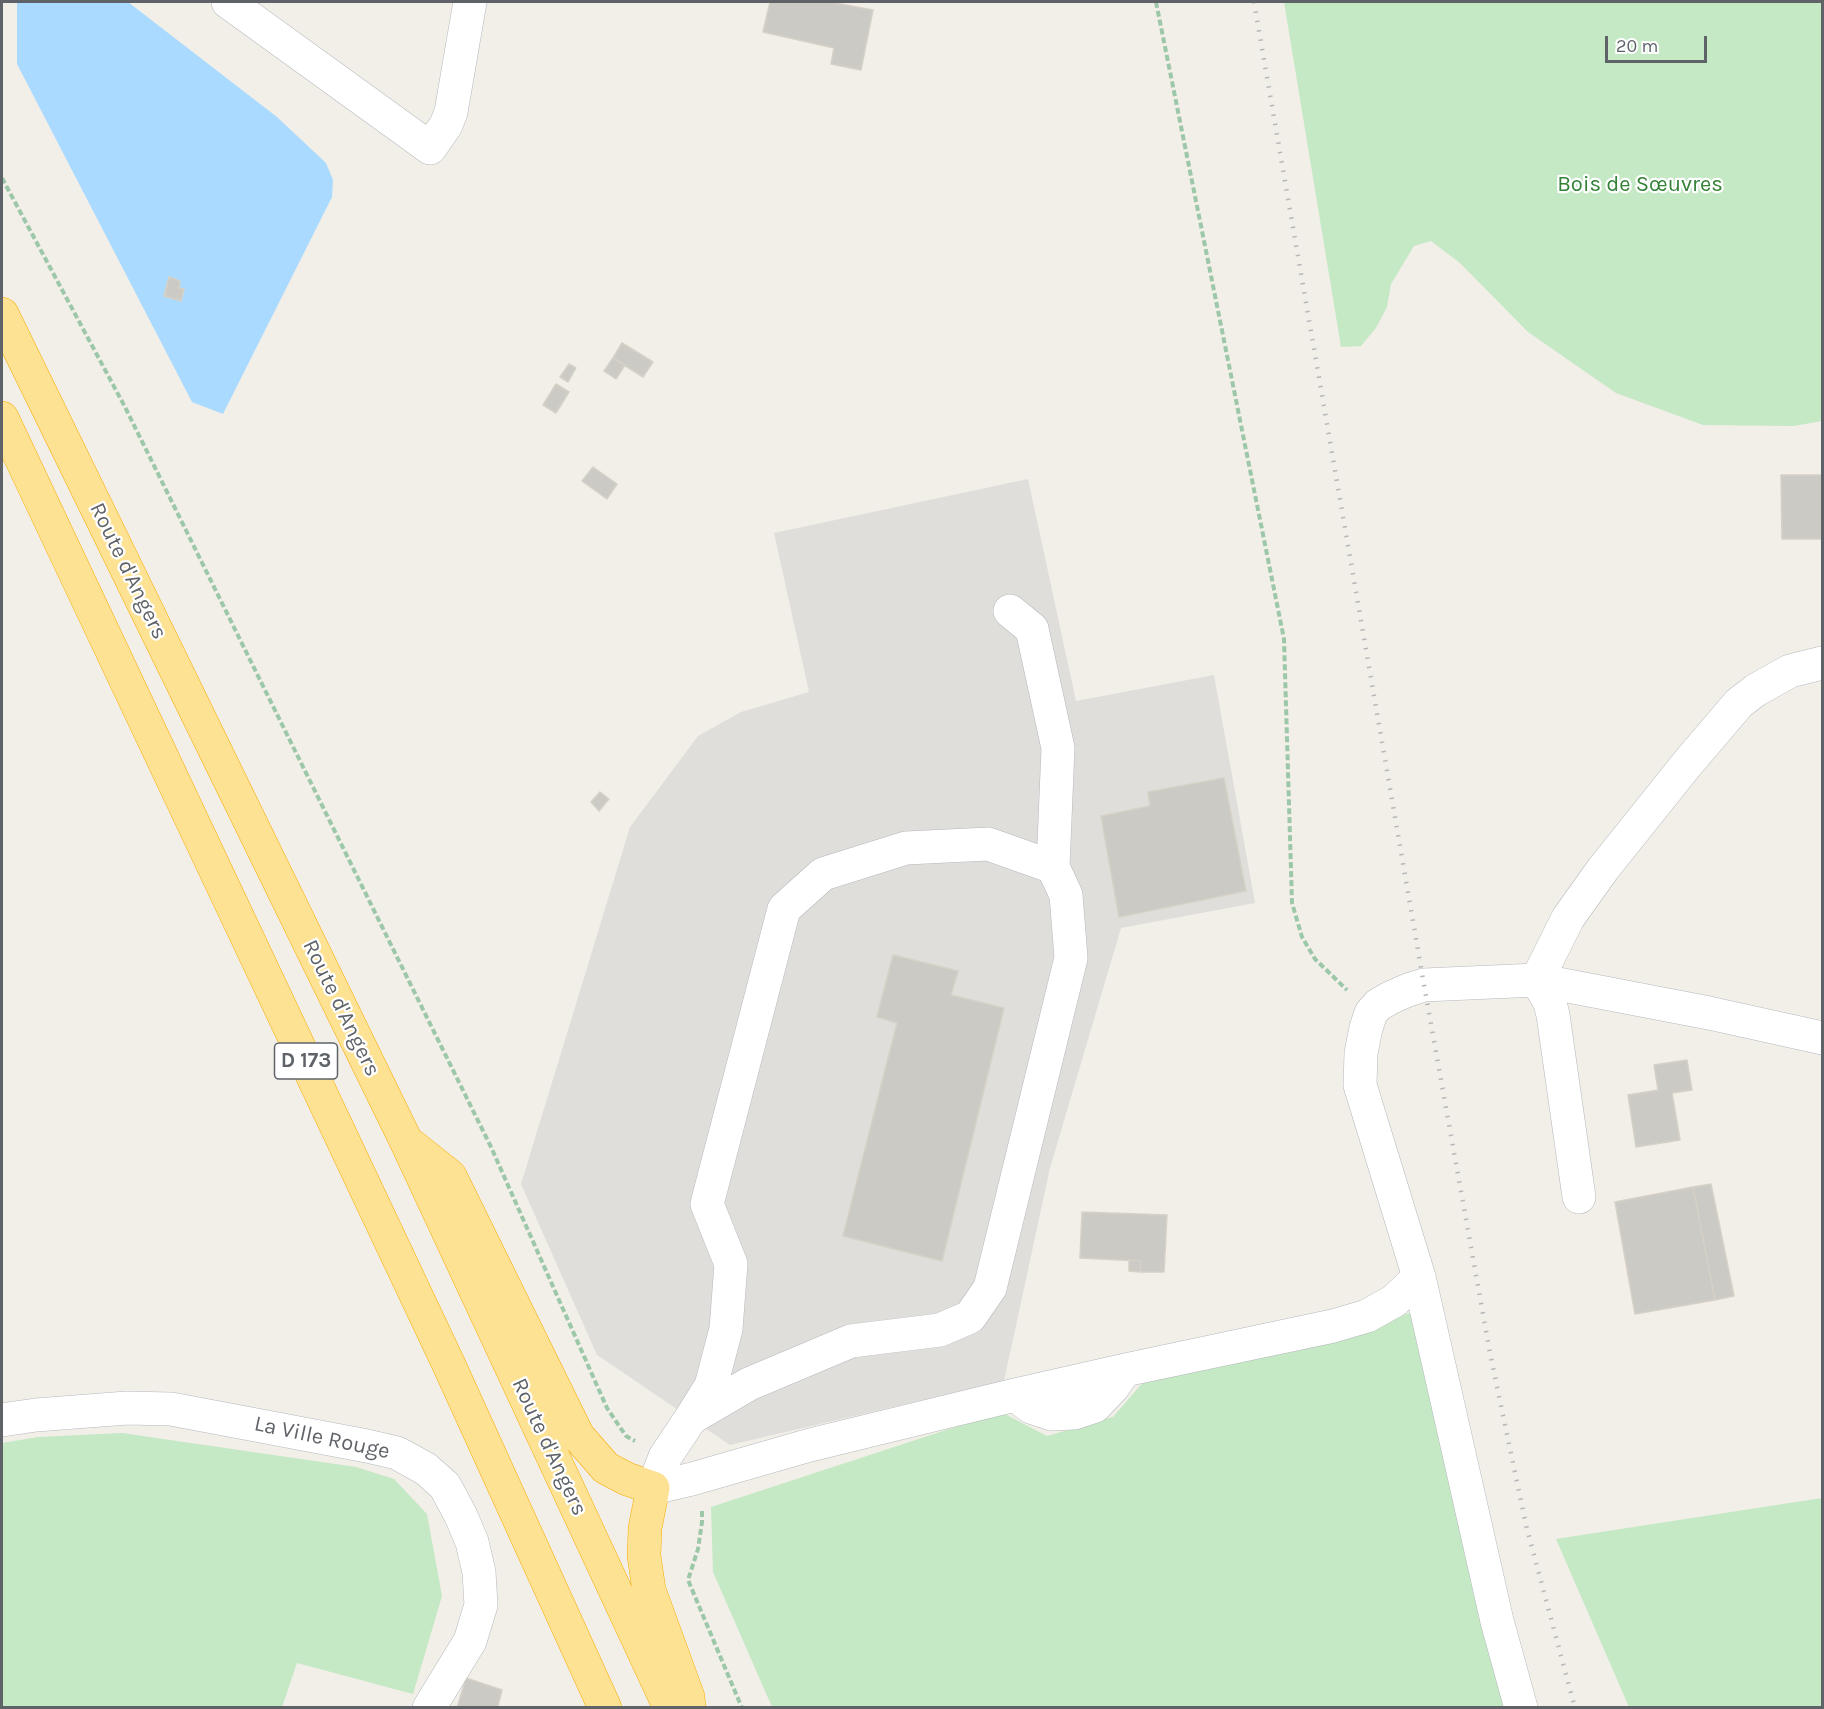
<!DOCTYPE html>
<meta charset="utf-8">
<style>
body{margin:0}
#map{position:relative;width:1824px;height:1709px;overflow:hidden;background:#f1efe8;font-family:Karla,sans-serif}
canvas{display:block}
.frame{position:absolute;inset:0;border:3px solid #5f6368;pointer-events:none}
.scale{position:absolute;left:1605px;top:36px;width:102px;height:27px;box-sizing:border-box;border:3px solid #5f6368;border-top:0;padding-left:8px;font-size:18px;line-height:21px;white-space:nowrap;color:#5f6368;-webkit-text-stroke:4px #fff;paint-order:stroke}
</style>
<div id="map">
<canvas width="1824" height="1709"></canvas>
<div class="frame"></div>
<div class="scale">20 m</div>
</div>
<script>
const ctx = document.querySelector('canvas').getContext('2d');
ctx.lineJoin = 'round';
function paint(path, color) { ctx.fillStyle = color; ctx.fill(path, 'evenodd'); }
const poly = rows => new Path2D(rows.map(r => 'M' + r).join(''));
function stroke(path, color, width, dash) { ctx.strokeStyle = color; ctx.lineWidth = width; ctx.lineCap = dash ? 'butt' : 'round'; ctx.setLineDash(dash || []); ctx.stroke(path); }
function label(font, color, halo, rows, align = 'center') {
  ctx.font = font + ' Karla,sans-serif'; ctx.lineWidth = 4.5; ctx.setLineDash([]); ctx.textBaseline = 'middle'; ctx.strokeStyle = halo; ctx.fillStyle = color; for (const [text, x, y, turn = 0] of rows) {
    ctx.save(); ctx.translate(x, y); ctx.rotate((+turn || 0) * Math.PI / 180); ctx.textAlign = isNaN(turn) ? turn : align; if (halo) ctx.strokeText(text, 0, 0); ctx.fillText(text, 0, 0); ctx.restore();
  }
}
const industrial = poly([
 [1028,479,1076,701,1214,675,1255,903,1121,928,1050,1168,1004,1381,730,1445,597,1355,521,1184,630,827,698,736,741,712,809,692,774,533]
]);
const green = poly([
 [1284,2,1822,2,1822,421,1794,426,1703,425,1616,393,1528,332,1460,263,1431,241,1414,246,1391,284,1387,307,1376,328,1361,346,1341,347],
 [1414,1312,1506,1707,772,1707,713,1572,711,1507,1001,1412,1047,1436,1113,1417,1145,1380],
 [122,1433,356,1467,394,1479,427,1514,442,1596,413,1694,297,1663,282,1707,2,1707,2,1443,38,1437],
 [1822,1498,1822,1707,1629,1707,1556,1539]
]);
const water = poly([
 [17,2,128,2,277,117,326,163,333,180,332,197,223,414,192,402,17,64]
]);
const building = poly([
 [770,2,830,2,873,10,861,70,831,64,834,48,763,32,770,2],
 [169,277,180,281,179,288,184,289,181,301,164,296,169,277],
 [622,343,653,362,643,377,613,358,622,343],
 [613,358,625,365,616,379,604,371,613,358],
 [569,364,576,368,568,382,560,377,569,364],
 [556,384,569,392,556,413,543,405,556,384],
 [593,467,617,484,607,499,582,481,593,467],
 [1781,475,1822,475,1822,539,1782,539,1781,475],
 [1224,778,1246,891,1119,917,1101,816,1150,806,1148,792,1224,778],
 [600,792,609,799,599,811,591,802,600,792],
 [893,955,958,971,951,995,1004,1008,942,1261,843,1236,897,1023,877,1017,893,955],
 [1687,1060,1692,1090,1672,1093,1680,1140,1636,1147,1628,1095,1658,1090,1654,1065,1687,1060],
 [1711,1184,1734,1296,1715,1300,1693,1187,1711,1184],
 [1693,1187,1715,1300,1635,1314,1615,1202,1693,1187],
 [1082,1212,1167,1215,1164,1272,1140,1272,1141,1261,1080,1258,1082,1212],
 [1129,1260,1141,1261,1140,1272,1129,1271,1129,1260],
 [466,1678,502,1690,498,1706,501,1708,457,1708,466,1678]
]);
const path = poly([
 [1156,2,1284,639,1292,903,1302,937,1315,959,1347,990],
 [2,178,125,407,491,1147,607,1408,626,1436,635,1441],
 [702,1511,702,1522,698,1549,688,1580,742,1708]
]);
const minor = poly([
 [228,2,430,148,446,125,451,112,470,2],
 [1010,611,1032,629,1058,748,1053,867],
 [988,844,1053,867,1066,895,1071,958,990,1288,970,1317,940,1330,851,1341,749,1384,691,1418,711,1386,726,1329,731,1264,707,1204,784,909,823,874,906,848,988,844],
 [1579,1197,1553,1015,1550,1003,1537,980,1568,918,1603,869,1687,764,1739,703,1756,690,1790,671,1822,663],
 [1419,1277,1497,1621,1521,1708],
 [1015,1395,1031,1407,1052,1414,1074,1413,1095,1406,1113,1387,1125,1370],
 [2,1420,36,1415,127,1408,171,1409,367,1446,397,1453,426,1469,445,1486,461,1516,472,1542,479,1572,481,1605,470,1641,429,1708],
 [653,1488,692,1479,810,1445,1015,1395,1125,1370,1333,1326,1367,1316,1394,1301,1419,1277,1360,1085,1361,1053,1366,1028,1371,1013,1378,1005,1390,998,1408,990,1424,985,1537,980,1709,1013,1822,1038],
 [653,1488,665,1457,691,1418]
]);
const highway = poly([
 [2,314,407,1143,670,1708],
 [2,418,449,1365,605,1708],
 [411,1145,450,1176,578,1436,606,1468,627,1479,653,1488,645,1528,644,1556,649,1590,688,1697,689,1708]
]);
const rail = poly([
 [1254,2,1424,985,1490,1353,1526,1525,1575,1708]
]);
const shields = [
 [306,1061,63]
];
const shieldNames = [
 ["D 173",306,1061]
];
const parkNames = [
 ["Bois de Sœuvres",1640,185]
];
const streetNames = [
 ["Route d'Angers",128,571,64],
 ["Route d'Angers",341,1008,64],
 ["La Ville Rouge",322,1438,12],
 ["Route d'Angers",549,1447,65]
];
paint(industrial, '#e0deda');
paint(green, '#c5e8c5');
paint(water, '#aadaff');
paint(building, '#cccac5');
stroke(building, '#d6d1c6', 1.5);
stroke(minor, '#b5b8bc', 34);
stroke(highway, '#f9ab00', 34);
stroke(path, '#9cc7a9', 4, [6, 3]);
stroke(minor, '#fff', 33);
stroke(highway, '#fde293', 33);
stroke(rail, '#b6b7b8', 4.5, [1.5, 8]);
for (const [x, y, w] of shields) { const box = new Path2D(); box.roundRect(x - w / 2, y - 18, w, 36, 4.5); ctx.fillStyle = '#fff'; ctx.fill(box); stroke(box, '#5f6368', 1.5); }
label('bold 21px', '#5f6368', null, shieldNames);
label('22px', '#348238', '#fff', parkNames);
label('22px', '#5f6368', '#fff', streetNames);
</script>
